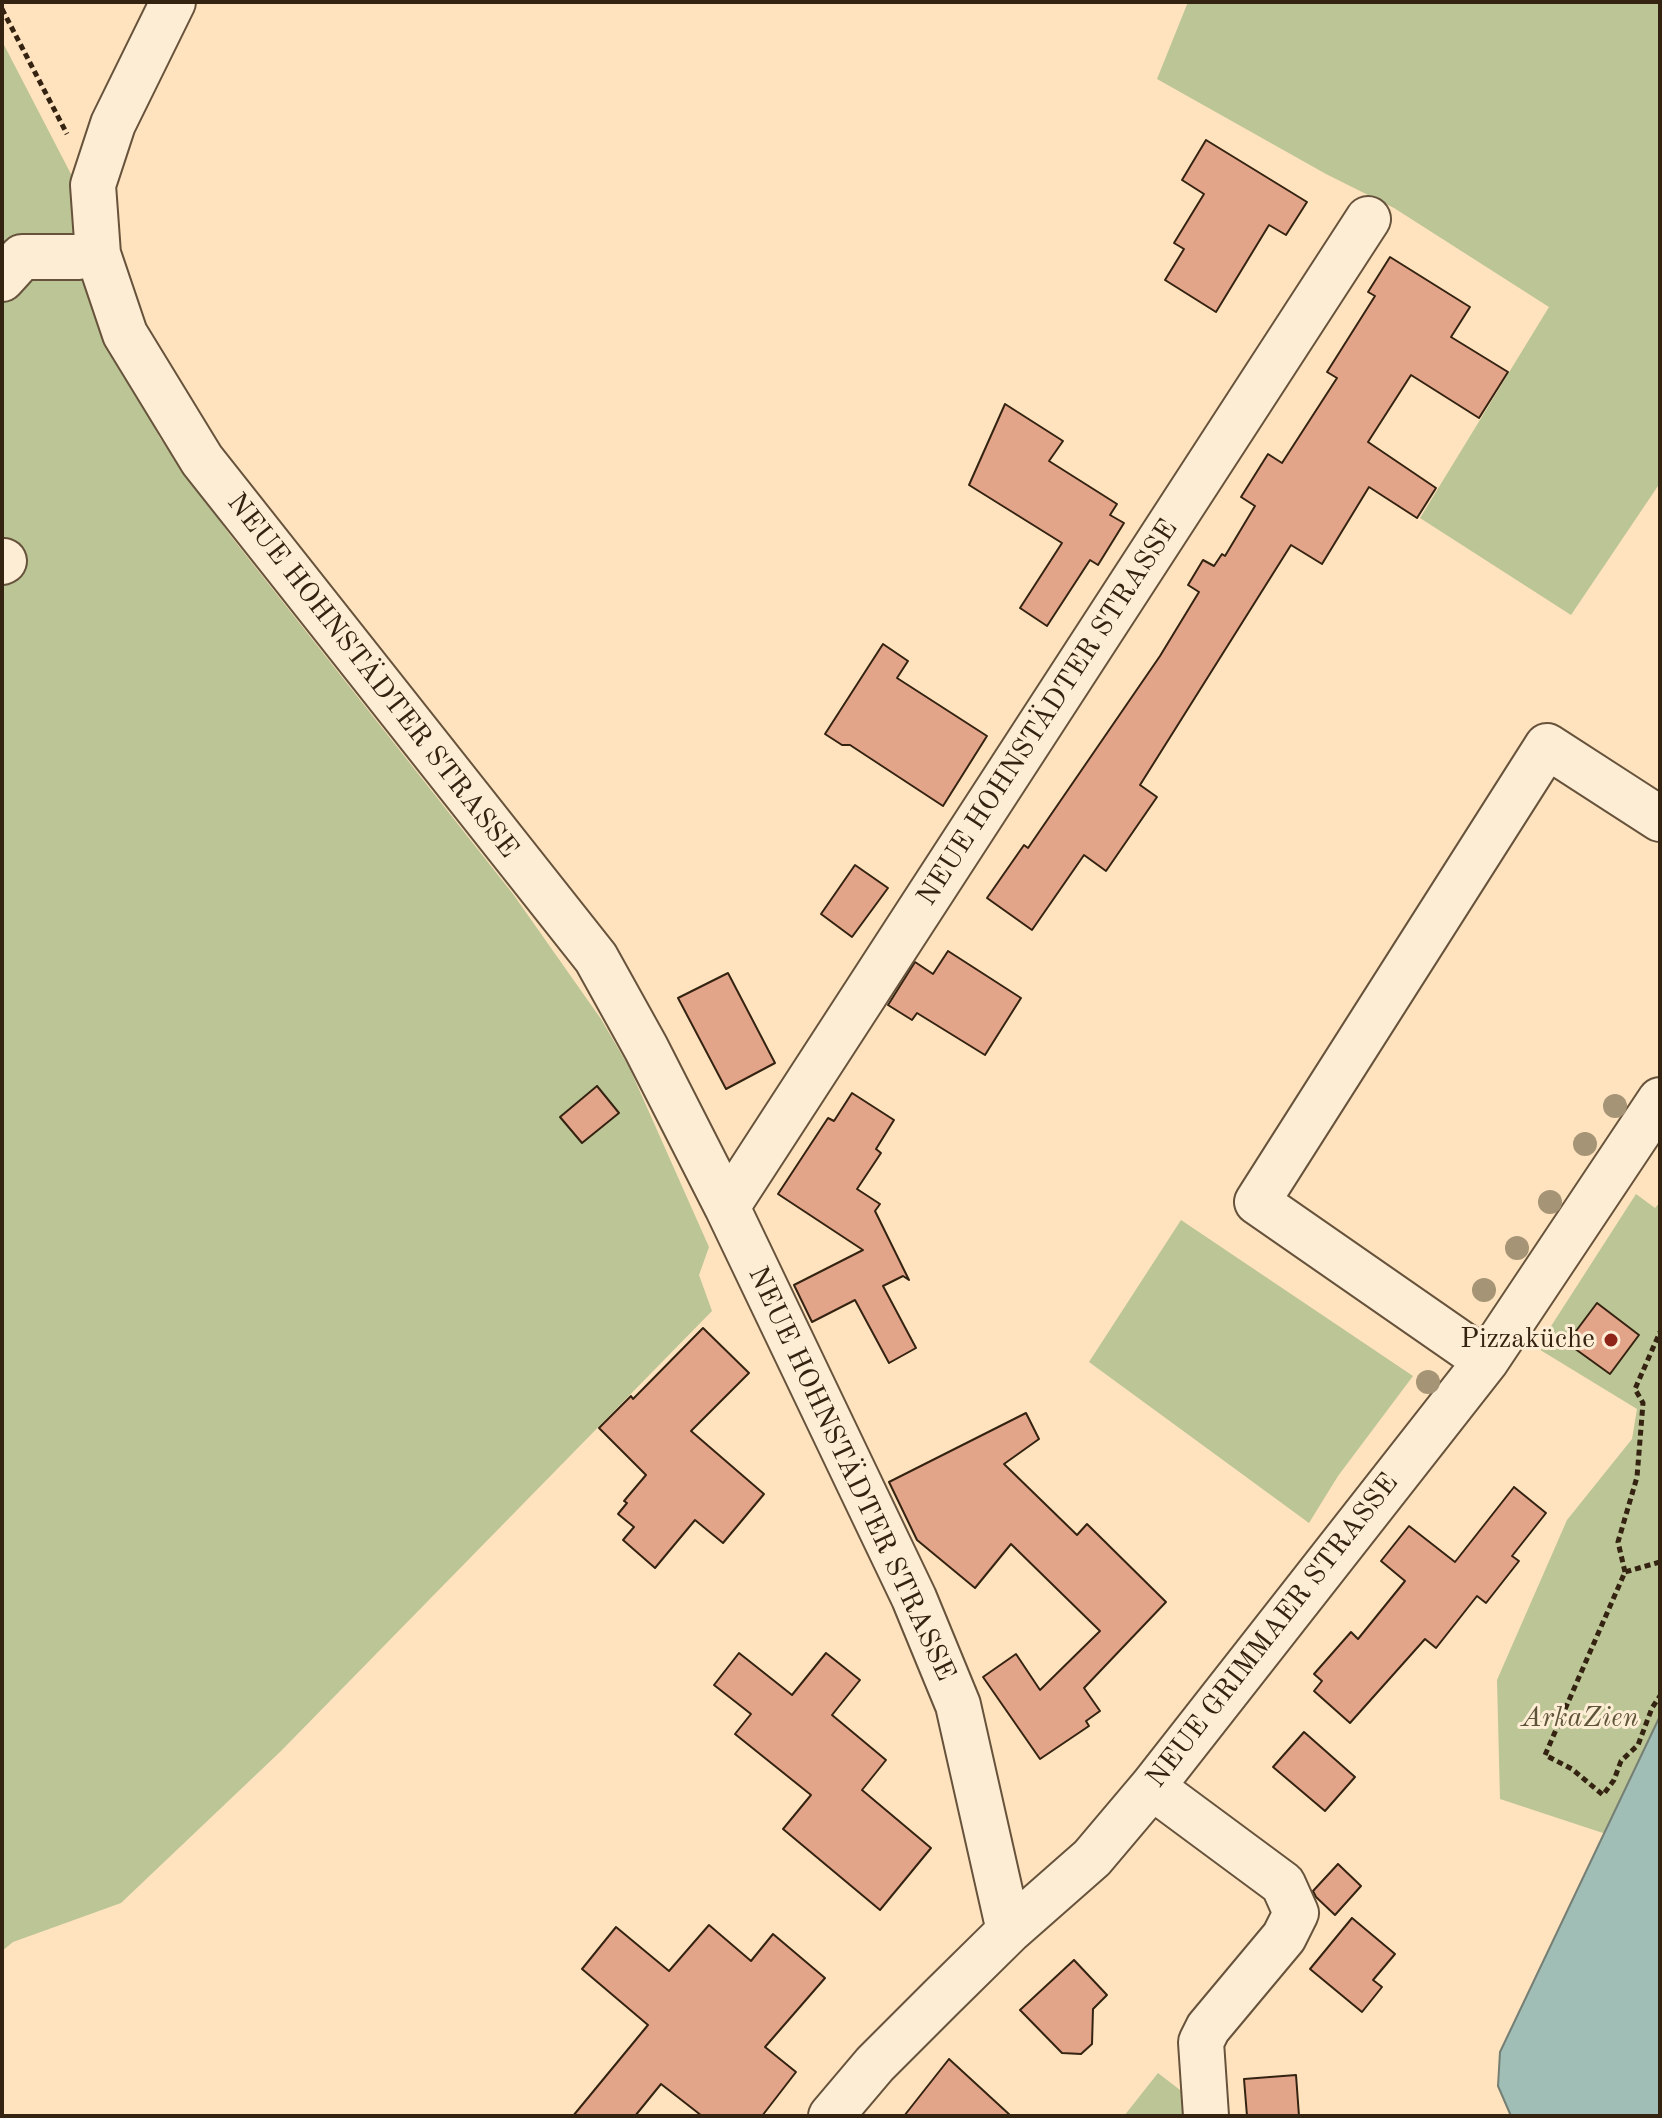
<!DOCTYPE html>
<meta charset="utf-8">
<style>
body{margin:0}
#map{position:relative;width:1662px;height:2118px;overflow:hidden;background:#fee3be;font-family:"Old Standard TT",serif}
canvas{display:block}
.frame{position:absolute;inset:0;border:4px solid #352311;pointer-events:none}
</style>
<div id="map">
<canvas width="1662" height="2118"></canvas>
<div class="frame"></div>
</div>
<script>
const ctx = document.querySelector('canvas').getContext('2d');
ctx.lineJoin = 'round';
function paint(path, color) { ctx.fillStyle = color; ctx.fill(path, 'evenodd'); }
const poly = rows => new Path2D(rows.map(r => 'M' + r).join(''));
function stroke(path, color, width, dash) { ctx.strokeStyle = color; ctx.lineWidth = width; ctx.lineCap = dash ? 'butt' : 'round'; ctx.setLineDash(dash || []); ctx.stroke(path); }
function label(font, color, halo, rows, align = 'center') {
  ctx.font = font + ' "Old Standard TT",serif'; ctx.lineWidth = 6; ctx.setLineDash([]); ctx.textBaseline = 'middle'; ctx.strokeStyle = halo; ctx.fillStyle = color; for (const [text, x, y, turn = 0] of rows) {
    ctx.save(); ctx.translate(x, y); ctx.rotate((+turn || 0) * Math.PI / 180); ctx.textAlign = isNaN(turn) ? turn : align; if (halo) ctx.strokeText(text, 0, 0); ctx.fillText(text, 0, 0); ctx.restore();
  }
}
const green = poly([
 [1188,2,1660,2,1660,483,1571,615,1420,518,1549,307,1394,208,1326,174,1157,79],
 [2,41,73,178,109,342,160,438,230,535,513,894,601,1019,629,1067,709,1247,699,1275,712,1311,281,1751,121,1903,13,1942,2,1951],
 [1636,1194,1655,1208,1660,1202,1660,1814,1603,1833,1500,1799,1497,1680,1567,1520,1632,1439,1637,1409,1537,1348],
 [1181,1220,1413,1376,1338,1476,1309,1523,1089,1362],
 [1158,2073,1193,2100,1194,2116,1124,2116]
]);
const water = poly([
 [1660,1716,1660,2116,1511,2116,1498,2086,1500,2052,1660,1716]
]);
const building = poly([
 [1206,140,1307,202,1286,235,1269,225,1216,312,1165,280,1184,249,1174,243,1204,194,1182,180,1206,140],
 [1390,257,1470,307,1451,337,1508,372,1479,418,1411,375,1368,442,1436,488,1417,518,1369,487,1322,564,1291,545,1140,785,1157,797,1106,871,1084,855,1032,930,987,898,1024,845,1028,848,1160,656,1199,592,1188,585,1203,560,1214,566,1222,554,1225,556,1255,506,1241,497,1268,454,1282,463,1337,378,1327,372,1375,296,1368,292,1390,257],
 [1005,404,1063,441,1049,461,1117,504,1110,515,1124,523,1098,565,1090,560,1047,626,1020,608,1062,543,969,485,1005,404],
 [883,644,908,661,897,678,987,736,943,806,850,745,842,745,825,734,883,644],
 [855,865,888,888,852,937,821,914,855,865],
 [948,951,1021,998,985,1055,917,1013,912,1020,888,1005,915,962,933,974,948,951],
 [728,973,775,1063,726,1089,678,998,728,973],
 [597,1086,619,1113,582,1143,560,1117,597,1086],
 [852,1093,894,1120,876,1149,881,1153,857,1189,880,1204,875,1211,909,1280,903,1276,883,1286,916,1348,889,1363,855,1300,812,1322,794,1285,863,1250,778,1194,828,1118,834,1121,852,1093],
 [1597,1303,1639,1335,1610,1374,1567,1343,1597,1303],
 [703,1328,749,1373,691,1431,764,1494,723,1543,695,1520,655,1568,623,1540,634,1527,618,1514,627,1503,624,1501,646,1475,599,1428,631,1396,633,1399,703,1328],
 [1026,1413,1039,1439,1004,1464,1077,1535,1087,1524,1166,1602,1084,1688,1100,1711,1086,1721,1089,1726,1040,1759,983,1677,1016,1654,1040,1690,1100,1631,1011,1544,975,1588,917,1540,889,1482,1026,1413],
 [1514,1487,1546,1513,1512,1556,1519,1561,1486,1603,1477,1596,1436,1648,1425,1639,1350,1723,1314,1691,1322,1681,1314,1674,1351,1632,1358,1639,1405,1581,1381,1561,1409,1526,1455,1562,1514,1487],
 [739,1653,792,1695,826,1653,860,1680,832,1715,886,1760,862,1790,931,1848,880,1910,783,1829,811,1795,735,1734,751,1714,714,1685,739,1653],
 [1304,1732,1355,1777,1325,1811,1273,1767,1304,1732],
 [1338,1864,1361,1886,1335,1915,1316,1897,1313,1891,1338,1864],
 [1352,1918,1395,1954,1373,1980,1382,1987,1362,2012,1310,1969,1352,1918],
 [709,1925,751,1961,773,1934,825,1978,765,2047,796,2072,762,2116,702,2116,661,2084,635,2116,573,2116,648,2025,582,1969,616,1927,669,1971,709,1925],
 [1074,1960,1107,1995,1093,2009,1092,2044,1081,2054,1062,2053,1020,2010,1074,1960],
 [949,2059,1011,2116,904,2116,949,2059],
 [1296,2075,1299,2116,1247,2116,1244,2079,1296,2075]
]);
const path = poly([
 [2,9,67,134],
 [1660,1562,1625,1572,1545,1755,1572,1769,1603,1795,1614,1780,1621,1761,1638,1745,1652,1708,1660,1696],
 [1625,1572,1618,1542,1637,1477,1643,1403,1635,1389,1660,1332]
]);
const minor = poly([
 [173,2,113,124,93,185,98,254,125,334,202,460,596,958,646,1048,727,1207,914,1598,958,1705,1009,1931],
 [2,279,22,257,78,257,98,254],
 [2,562,4,561],
 [727,1207,1368,219],
 [1486,1361,1257,1202,1547,746,1660,819],
 [1152,1787,1283,1884,1296,1913,1284,1937,1208,2028,1201,2042,1206,2116],
 [831,2116,875,2064,942,1997,1009,1931,1092,1858,1152,1787,1486,1361,1660,1100]
]);
const trees = [
 [1615,1106],
 [1585,1144],
 [1550,1202],
 [1517,1248],
 [1484,1290],
 [1428,1382]
];
const markers = [
 [1611,1340,8,"#8f2418"]
];
const streetNames = [
 ["NEUE HOHNSTÄDTER STRASSE",372,676,52],
 ["NEUE HOHNSTÄDTER STRASSE",1048,713,-57],
 ["NEUE HOHNSTÄDTER STRASSE",851,1474,65],
 ["NEUE GRIMMAER STRASSE",1273,1631,-52]
];
const poiNames = [
 ["Pizzaküche",1595,1340]
];
const parkNames = [
 ["ArkaZien",1580,1719]
];
paint(green, '#bbc595');
paint(water, '#a0bdb6');
stroke(water, '#757f74', 2);
paint(building, '#e3a58a');
stroke(building, '#352311', 2);
stroke(minor, '#67533c', 48);
stroke(path, '#352311', 5, [6, 4]);
stroke(minor, '#feedd5', 44);
ctx.fillStyle = '#a59475';
for (const [x, y] of trees) { ctx.beginPath(); ctx.arc(x, y, 12, 0, 2 * Math.PI); ctx.fill(); }
for (const [x, y, r, color] of markers) { const dot = new Path2D(); dot.arc(x, y, r, 0, 2 * Math.PI); ctx.fillStyle = color; ctx.fill(dot); stroke(dot, '#feedd5', 3); }
label('28px', '#352311', '#feedd5', streetNames);
label('28px', '#352311', '#feedd5', poiNames, 'right');
label('italic 28px', '#5d5439', '#feedd5', parkNames);
</script>
